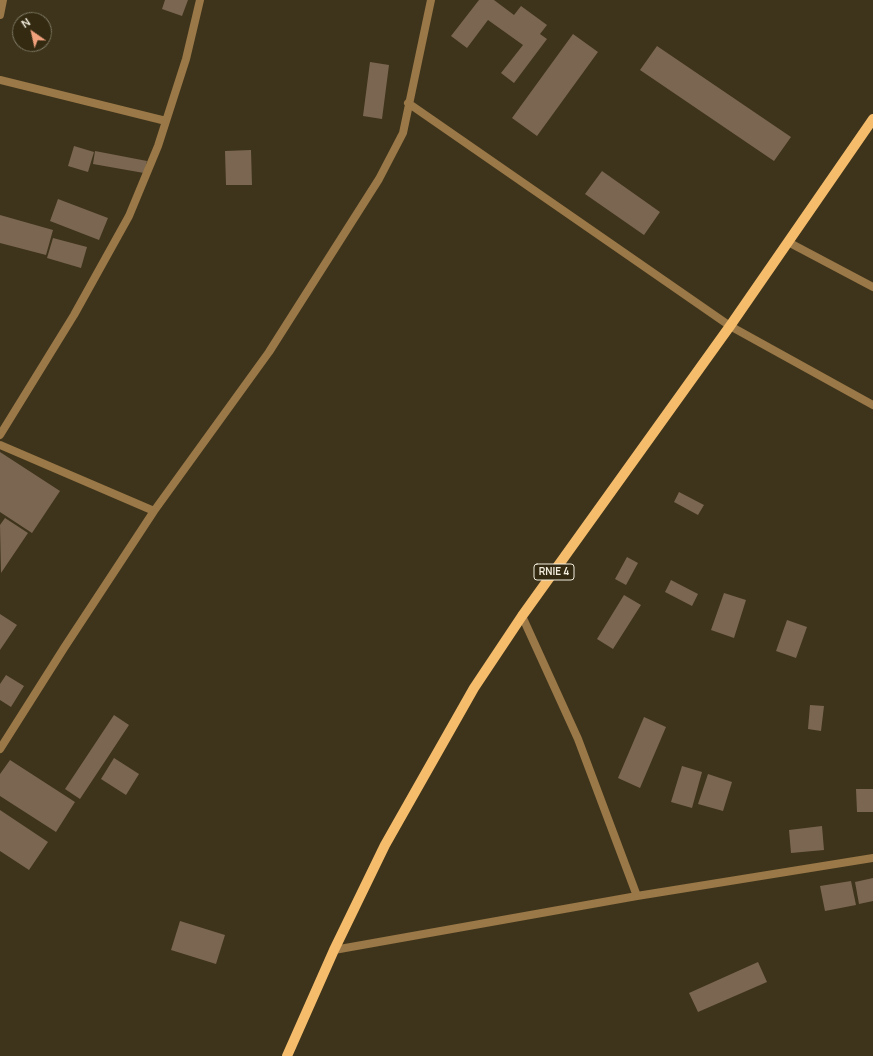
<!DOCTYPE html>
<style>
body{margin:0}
#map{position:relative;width:873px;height:1056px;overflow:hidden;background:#3e341b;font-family:Manrope,sans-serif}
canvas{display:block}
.north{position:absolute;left:12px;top:12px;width:40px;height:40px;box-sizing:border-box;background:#332a11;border:1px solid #7f7863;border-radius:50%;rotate:326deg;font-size:11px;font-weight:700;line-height:16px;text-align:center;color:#f2ecdd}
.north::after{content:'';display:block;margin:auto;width:14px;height:18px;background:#f1a17c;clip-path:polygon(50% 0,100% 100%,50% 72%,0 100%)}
</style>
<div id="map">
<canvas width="873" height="1056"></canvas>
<div class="north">N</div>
</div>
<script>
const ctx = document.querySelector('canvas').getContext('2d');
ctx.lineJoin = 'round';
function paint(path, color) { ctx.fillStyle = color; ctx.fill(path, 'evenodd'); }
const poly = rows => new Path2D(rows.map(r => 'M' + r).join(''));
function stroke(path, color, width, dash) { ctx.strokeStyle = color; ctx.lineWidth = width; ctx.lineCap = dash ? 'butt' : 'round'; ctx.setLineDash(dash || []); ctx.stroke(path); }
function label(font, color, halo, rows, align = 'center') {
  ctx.font = font + ' Manrope,sans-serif'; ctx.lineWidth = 4; ctx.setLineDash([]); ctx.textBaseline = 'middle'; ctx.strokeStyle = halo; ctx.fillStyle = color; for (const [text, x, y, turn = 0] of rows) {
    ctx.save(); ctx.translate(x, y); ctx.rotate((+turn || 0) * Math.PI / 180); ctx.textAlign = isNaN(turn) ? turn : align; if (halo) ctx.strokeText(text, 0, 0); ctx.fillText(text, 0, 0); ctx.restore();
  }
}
const building = poly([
 [165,0,188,0,182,16,162,9],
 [479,0,494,0,514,15,521,6,547,25,540,34,547,39,514,83,501,73,523,45,488,20,467,48,451,36],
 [573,34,598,52,537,136,512,118],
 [657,46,791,137,774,161,640,70],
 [370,62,389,65,382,119,363,116],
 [74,146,94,152,88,172,68,166],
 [251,150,252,185,226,185,225,151],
 [95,151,147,161,144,173,93,164],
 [602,171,660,212,644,235,585,194],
 [58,199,108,218,99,240,50,221],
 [0,215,53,230,46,255,0,243],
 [53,238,87,247,81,268,47,258],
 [0,452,60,491,32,533,0,512],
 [679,492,704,505,698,515,674,502],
 [5,518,28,533,1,573,0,525],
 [627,557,638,563,626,585,615,579],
 [671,580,698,594,692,606,665,592],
 [724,593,746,600,734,638,711,630],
 [624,595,641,605,613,649,597,639],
 [0,614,17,625,0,650],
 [787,620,807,627,796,658,776,651],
 [6,675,24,686,11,707,0,700,0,684],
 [810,705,824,706,821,731,808,729],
 [114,715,129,725,80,799,65,789],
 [644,717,666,727,640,788,618,778],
 [114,758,139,774,126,795,101,779],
 [10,760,75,802,56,832,0,796,0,774],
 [682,766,702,772,692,808,671,802],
 [708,774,732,782,723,811,698,804],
 [856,789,873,789,873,812,857,812],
 [0,810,48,842,29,870,0,851],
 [822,826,824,850,791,853,789,830],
 [873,878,873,901,859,904,855,882],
 [851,881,856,905,825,911,820,886],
 [180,921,225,935,216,964,171,950],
 [758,962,767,982,698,1012,689,993]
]);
const minor = poly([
 [0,15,3,0],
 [0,80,166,121],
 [408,103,730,326,873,405],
 [788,242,873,287],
 [0,435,74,315,129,216,158,146,186,59,200,0],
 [0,445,154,511],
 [522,616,578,739,637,896],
 [0,749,64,648,154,511,269,352,379,179,403,133,431,0],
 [334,950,637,896,873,858]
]);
const primary = poly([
 [287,1056,334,950,385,845,474,688,522,616,730,326,873,119]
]);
const shields = [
 [554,572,40]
];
const shieldNames = [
 ["RNIE 4",554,572]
];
paint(building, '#7b6651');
stroke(minor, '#9a7848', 8);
stroke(primary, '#f5bc6c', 10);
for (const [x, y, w] of shields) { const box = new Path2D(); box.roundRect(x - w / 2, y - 8, w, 16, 3); ctx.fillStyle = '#332a11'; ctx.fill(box); stroke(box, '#f2ecdd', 1); }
label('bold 10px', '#f2ecdd', null, shieldNames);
</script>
